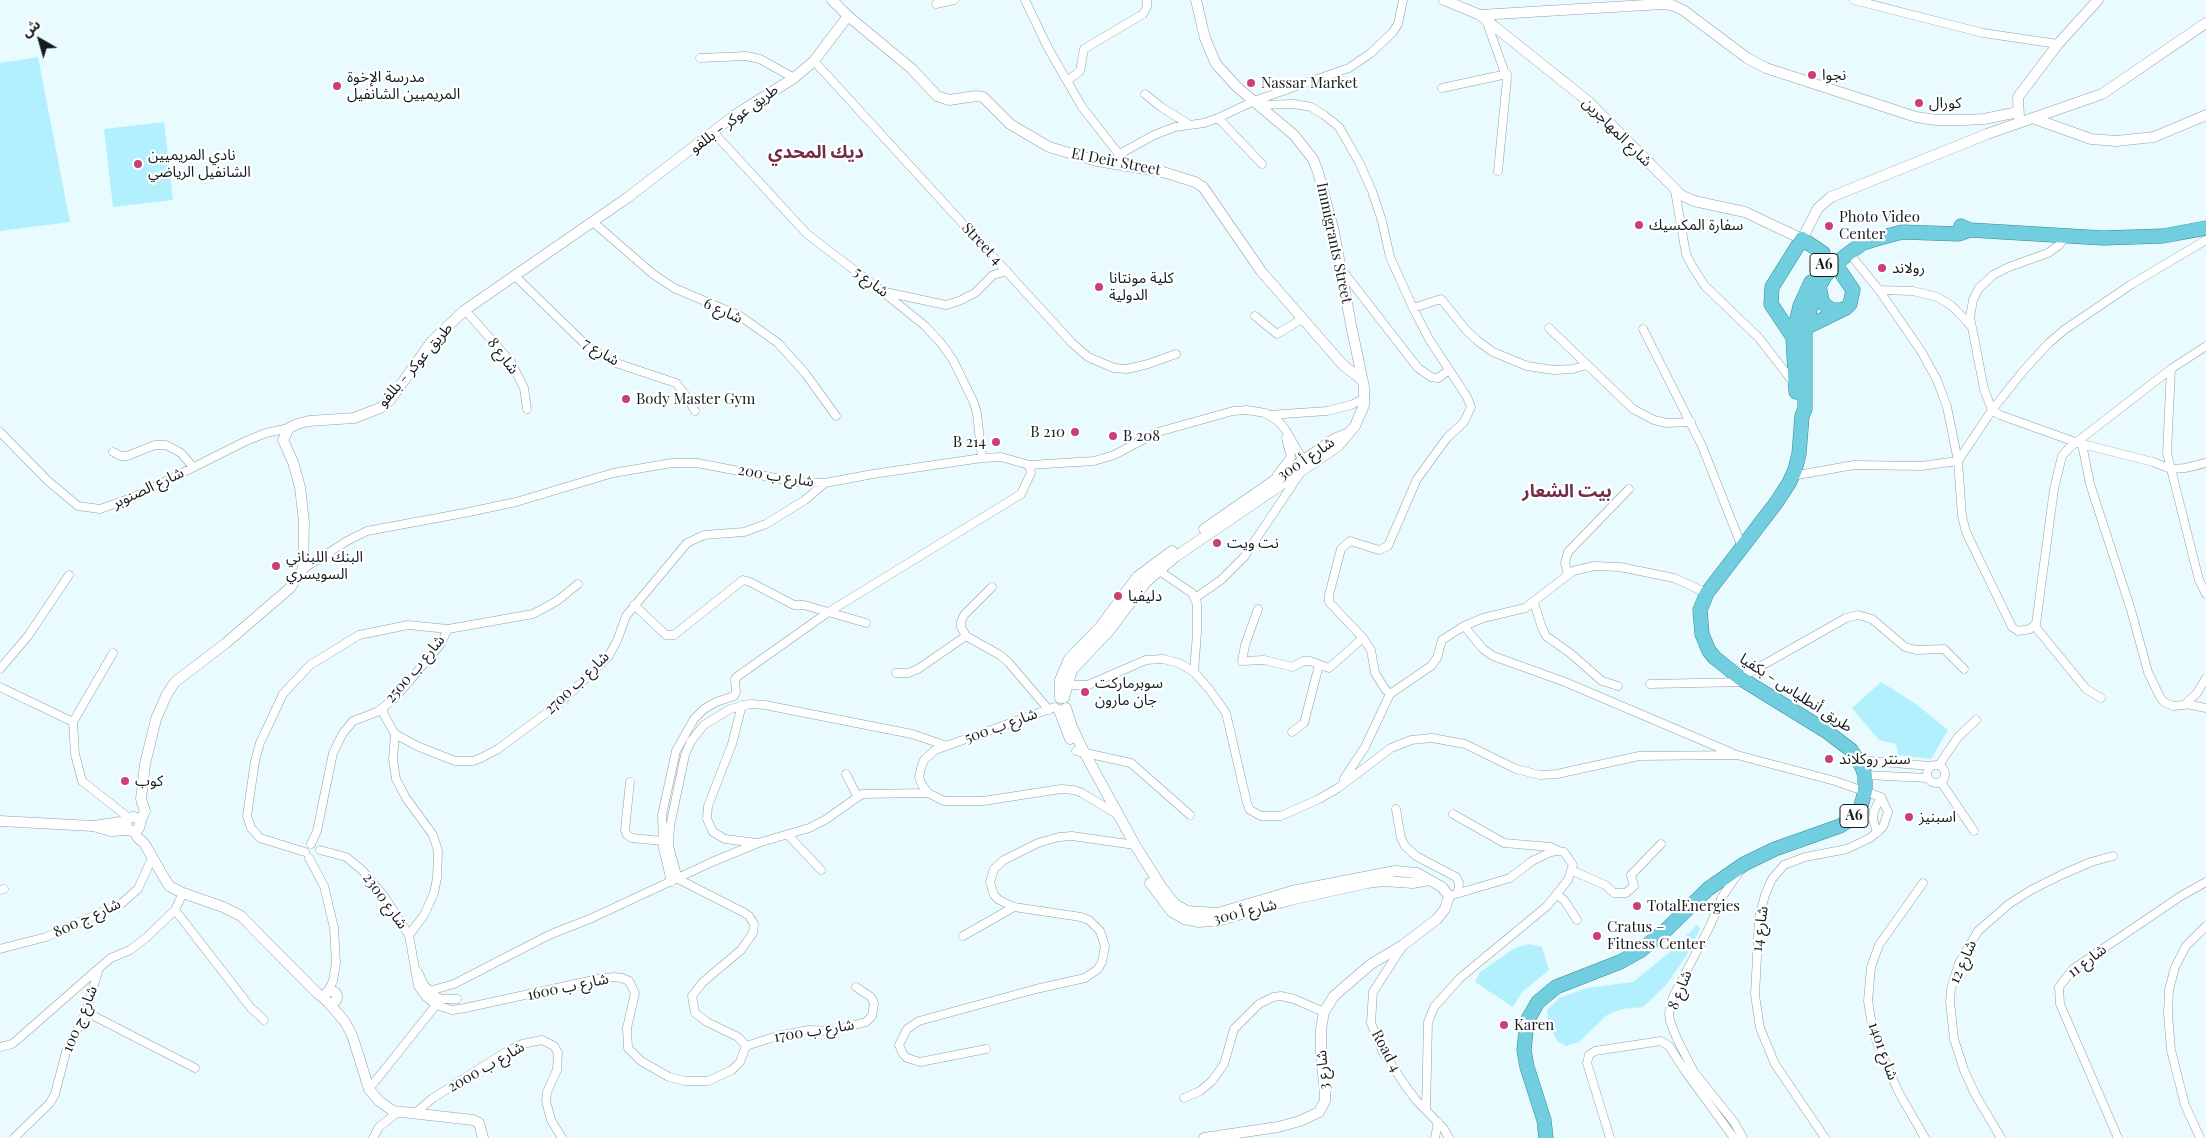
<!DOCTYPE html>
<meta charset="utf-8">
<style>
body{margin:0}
#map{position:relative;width:2206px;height:1138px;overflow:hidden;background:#e9fbff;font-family:"Playfair Display","Noto Sans Arabic",serif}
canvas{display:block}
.north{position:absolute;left:15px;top:15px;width:50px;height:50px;-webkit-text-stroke:4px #fff;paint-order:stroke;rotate:322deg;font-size:14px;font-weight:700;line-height:20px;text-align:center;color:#151c1d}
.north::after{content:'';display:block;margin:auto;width:18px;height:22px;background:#151c1d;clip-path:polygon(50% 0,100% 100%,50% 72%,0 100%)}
</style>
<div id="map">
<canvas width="2206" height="1138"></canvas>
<div class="north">ش</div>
</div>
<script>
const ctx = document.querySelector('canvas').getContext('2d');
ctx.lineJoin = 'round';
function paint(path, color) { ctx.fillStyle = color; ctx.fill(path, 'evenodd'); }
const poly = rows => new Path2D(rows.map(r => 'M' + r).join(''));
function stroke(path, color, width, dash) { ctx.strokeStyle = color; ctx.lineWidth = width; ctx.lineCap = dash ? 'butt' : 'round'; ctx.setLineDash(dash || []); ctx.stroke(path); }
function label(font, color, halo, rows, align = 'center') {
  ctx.font = font + ' "Playfair Display","Noto Sans Arabic",serif'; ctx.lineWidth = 4.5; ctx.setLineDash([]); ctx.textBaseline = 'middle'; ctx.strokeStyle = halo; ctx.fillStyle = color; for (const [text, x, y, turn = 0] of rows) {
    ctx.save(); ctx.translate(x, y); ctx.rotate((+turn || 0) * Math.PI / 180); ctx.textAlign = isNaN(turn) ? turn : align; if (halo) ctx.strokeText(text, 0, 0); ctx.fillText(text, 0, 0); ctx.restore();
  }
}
const green = poly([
 [38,57,70,222,0,231,0,63],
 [164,122,173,200,113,207,104,129],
 [1881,682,1916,704,1948,730,1931,759,1898,755,1896,744,1879,740,1852,708],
 [1697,925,1700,929,1687,955,1667,984,1643,1007,1622,1009,1607,1015,1579,1042,1566,1046,1557,1041,1548,1024,1547,1010,1559,998,1587,988,1633,982,1670,952],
 [1529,944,1542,947,1549,970,1522,992,1513,1007,1475,982,1480,972,1515,948]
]);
const minor = poly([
 [1025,0,1048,48,1082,107,1128,166],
 [1854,0,1983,33,2058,44],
 [936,4,954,0],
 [1486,20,1507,79,1498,171],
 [700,58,746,56,760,59,794,78],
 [814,61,1072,343,1088,357,1114,368,1127,369,1148,364,1176,354],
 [1067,81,1080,71,1084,49,1143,14,1147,7,1147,0],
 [1442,88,1507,74],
 [1145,94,1161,107,1190,125],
 [1259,105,1294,104,1311,107,1324,115,1339,127,1359,162,1372,191,1382,221,1390,257,1413,308,1429,339,1467,397,1471,407,1464,422,1447,438,1417,479,1388,546,1379,550,1350,541,1341,549,1329,595,1329,602,1363,638],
 [1218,118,1262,164],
 [714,133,807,234,883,292,924,325,941,343,953,360,974,403,977,414,982,458],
 [1118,155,1154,135,1175,127,1204,123,1218,118,1254,101,1349,68,1371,53,1393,32,1398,24,1403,0],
 [1675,191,1686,254,1692,266,1705,286,1758,337,1794,383],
 [593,222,653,274,674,288,740,316,778,343,805,373,836,416],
 [2066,236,2059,245,2048,253,2009,267,1993,275,1979,288,1973,300,1970,317,1984,389,1992,410,2000,415,2078,443,2153,462,2171,469,2185,468,2206,463],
 [1849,253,1879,290,1921,351,1937,380,1947,407,1958,461,1962,516,1966,532,2012,627,2018,631,2030,629,2036,624,2054,489,2062,456,2069,448,2171,369,2206,346],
 [1342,270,1418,368,1431,377,1438,378,1449,370],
 [514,275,587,346,613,362,676,383,687,397,695,411],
 [1879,290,1913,291,1937,297,1952,306,1972,327],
 [885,292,946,305,959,301,975,293,993,275,1007,271],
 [1413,308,1441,299,1466,330,1479,342,1493,352,1527,366,1554,370,1573,369,1587,365],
 [465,310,511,362,524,388,527,409],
 [1255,316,1277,334,1302,319],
 [1549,328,1633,409,1654,420,1667,423,1691,422],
 [1643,329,1702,446,1742,547],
 [2171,369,2167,453,2199,580,2206,594],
 [1269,415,1327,411,1351,405,1365,398],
 [0,432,48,481,78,506,100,509,134,497,246,441,266,433,289,428],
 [2082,444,2090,484,2131,610,2148,672,2160,697,2164,702,2173,706,2184,705,2197,693,2206,678],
 [113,452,121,456,127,456,155,445,166,445,181,453,193,467],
 [1277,475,1291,457,1286,438],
 [1792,476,1854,465,1921,466,1958,461,1992,410,2024,370,2049,343,2064,330,2132,284,2206,240],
 [303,569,347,541,367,531,464,513,516,502,613,473,672,463,697,463,796,482,825,483,873,474,982,458,1001,457,1029,465,1094,461,1114,455,1158,432,1233,411,1247,410,1265,413,1278,421,1285,429,1306,465],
 [1158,570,1192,593,1197,604,1197,633,1194,672],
 [1568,575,1565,563,1568,552,1629,489],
 [992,587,964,615,961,622,961,627,966,636,1000,655,1009,663,1049,710],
 [1195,598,1221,580,1244,557,1299,475],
 [1534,603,1542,628,1546,636,1570,653,1602,681,1618,686],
 [634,605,666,635,674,635,743,580,750,582,794,605,804,605,866,623],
 [1258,609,1245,645,1242,661,1264,660,1293,667,1303,661,1310,661,1329,668,1363,638,1371,650,1375,673,1385,689,1390,694],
 [2034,625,2086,689,2101,698],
 [1464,626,1483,649,1493,656,1565,682,1732,753],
 [448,629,533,614,557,601,578,584],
 [113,653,73,722,75,754,82,781,129,818],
 [0,669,28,636,69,575],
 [896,673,908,673,918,669,966,636],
 [1740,678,1846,618,1858,615,1872,619,1905,647,1916,650,1944,649,1964,669],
 [1650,684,1743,682],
 [1067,685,1088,685,1146,660,1163,659,1179,663,1194,672,1209,689,1226,713,1247,803,1250,810,1261,816,1281,816,1319,799,1338,788,1391,748,1411,740,1432,738,1465,744,1516,769,1540,775,1557,774,1639,756,1737,755,1835,781,1881,797,1888,812,1883,827,1870,838,1847,849,1805,857,1784,865,1772,879,1765,895,1759,918,1755,995,1760,1028,1775,1064,1825,1138],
 [0,687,73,722],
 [2186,704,2206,708],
 [742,705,732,744,708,806,707,819,713,832,725,839,757,843],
 [1055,707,935,750,924,760,921,768,919,777,922,785,928,793,944,801,983,801,1061,789,1074,790,1082,793,1118,815],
 [383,708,384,715,395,734,417,746,455,761,473,761,481,758,498,749,560,703,608,657,617,641,626,616,687,543,704,535,744,532,766,524,805,500,825,483],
 [1292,732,1304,723,1319,665],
 [395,734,393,759,396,779,406,798,433,835,438,851,437,878,434,893,424,915,409,935],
 [1076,751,1131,763,1190,815],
 [1858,760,1930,766],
 '1927 774a9 9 0 1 1 18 0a9 9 0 1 1-18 0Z',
 [1939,765,1958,737,1976,720],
 [846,774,857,796],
 [1865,775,1928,778],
 [1344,779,1365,747,1390,694,1431,666,1437,658,1442,640,1464,626,1483,618,1525,608,1573,571,1594,566,1620,567,1674,578,1707,593],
 [630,782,625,830,627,835,632,838,662,841],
 [1941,782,1974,831],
 [1396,809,1401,838,1405,846,1416,856,1456,877,1459,883,1458,893],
 [1453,814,1504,843,1551,847,1557,850],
 [1877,833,1873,819,1874,811,1881,797],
 [788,835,821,870],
 [320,850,346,857,362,870,384,896,409,935,418,986,425,996,436,1005,452,1010,465,1008,598,979,614,977,622,978,629,981,635,993,627,1028,628,1048,641,1061,669,1077,685,1081,708,1081,732,1070,740,1062,746,1046,738,1037,707,1022,695,1013,692,996,703,982,741,950,753,933,754,924,749,916,743,912,678,879],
 [305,852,260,838,251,828,247,816,255,761,260,743,283,694,310,665,359,635,408,625,448,629,440,645,394,699,377,712,353,721,343,733,333,753,317,831,311,844],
 [309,858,324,886,334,928,336,963,333,981,328,991],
 [1573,871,1605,885,1614,893,1626,893,1634,886,1631,875,1661,844],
 [1739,872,1722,897,1710,926,1673,997,1669,1013,1670,1021,1677,1039,1694,1072,1734,1122,1743,1138],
 [678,879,669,846,670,826,685,755,691,741,704,725,730,709,750,704,765,705,912,734,947,746],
 [671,882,663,848,662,815,676,751,694,719,704,709,716,702,734,696,736,692,735,679,738,676,827,613,1021,494,1031,473,1029,465],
 [1923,883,1879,945,1871,967,1868,1001,1872,1025,1877,1043,1899,1093,1925,1138],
 [0,890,4,889],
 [1557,895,1564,900,1577,920],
 [175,910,251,1008,264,1020],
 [963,936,1014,907],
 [1402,947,1373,992,1371,1023,1383,1052,1407,1088,1416,1100,1444,1129,1449,1138],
 [0,949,46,937,122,903,138,889,152,858],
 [418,972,424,985,435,996,442,999,457,999],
 [429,991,454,984,549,935,592,918,712,862,758,843,809,828,825,820,862,794,928,793],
 [86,1012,195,1068],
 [746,1046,777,1036,809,1030,832,1031,866,1022,872,1016,874,1003,871,997,856,987],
 [0,1047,12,1044,17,1040,98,969],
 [986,1049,920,1062,907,1058,903,1054,899,1045,907,1029,919,1021,1036,989,1085,978,1098,969,1102,962,1105,946,1100,931,1089,920,1081,917,1014,907,999,900,994,895,990,882,994,869,1004,860,1038,843,1059,837,1072,836,1135,845],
 [369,1089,436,1005],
 [1184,1098,1200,1091,1212,1081,1224,1064,1234,1029,1259,1004,1273,997,1281,996,1294,999,1324,1012],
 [1426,1110,1428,1022,1434,1007,1460,978,1547,906,1568,880,1573,865,1564,852,1558,851,1551,852,1532,861,1510,878,1449,896],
 [414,1114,433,1098,506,1052,522,1044,542,1040,554,1046,558,1053,557,1070,547,1092,546,1101,551,1120,562,1138],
 [14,1138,50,1103,55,1094,66,1052,86,1012,99,968,111,958,130,950,147,937,175,910,183,893],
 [373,1138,379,1127,398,1112],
 [1435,1138,1438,1122],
 [1610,1138,1587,1063,1589,1055,1595,1051,1661,1041,1669,1046,1685,1071,1734,1138],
 [2001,1138,1975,1094,1964,1070,1954,1039,1950,1002,1951,989,1959,963,1978,931,2009,904,2031,890,2061,875,2091,862,2113,856],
 [2118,1138,2060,1004,2059,987,2073,969,2181,896,2206,882],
 [2200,1138,2185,1105,2171,1050,2168,1014,2169,990,2175,967,2186,946,2206,926]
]);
const tertiary = poly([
 [832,0,848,16,912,69,937,96,949,100,976,96,983,97,1010,124,1049,147,1097,161,1163,172,1195,182,1203,187,1261,271,1343,365,1361,379],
 [1444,0,1480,15,1589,102,1681,195,1694,201,1745,212,1802,239,1818,208,1831,197,1987,134,2102,94,2206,23],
 [1480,15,1662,4,1672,5,1683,10,1747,58,1766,68,1916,117,1936,120,1965,120,1984,119,2018,112],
 [2019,117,2018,97,2058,44,2098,0],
 [2035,119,2091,139,2116,141,2154,137,2206,115],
 [1204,529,1334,439,1347,434],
 [1060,698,1060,680,1069,659,1100,627,1137,577,1172,551],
 [1064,698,1072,670,1109,631,1146,582,1175,557,1338,446,1355,426,1364,405,1364,387,1351,325,1334,232,1318,172,1313,159,1294,135,1237,87,1216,64,1205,38,1196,0],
 [1066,708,1072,727,1084,752,1135,845,1162,888,1175,904,1187,911,1218,913,1292,891,1395,871,1417,873,1442,887,1449,896,1445,909,1437,919,1403,945,1371,964,1334,996,1324,1012,1321,1029,1321,1056,1325,1092,1325,1101,1319,1112,1300,1121,1278,1127,1204,1138],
 [1059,710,1070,739],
 '126 824a7 7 0 1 1 14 0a7 7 0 1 1-14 0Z',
 [0,821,93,826,111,831,129,830],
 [140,822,145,811,141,799,145,764,156,719,167,694,175,682,226,643,290,588,303,569,304,522,300,487,293,462,283,440,289,428,297,424,309,421,354,418,380,408,390,400,432,341,465,310,627,198,735,115,794,78,814,61,848,16],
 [94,826,127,821],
 [134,831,138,838,144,843,169,886,183,893,223,907,241,916,317,993,325,999],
 [1150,883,1172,912,1184,919,1199,922,1221,920,1290,900,1367,883,1383,881,1413,883,1429,880],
 '325 997a6 6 0 1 1 12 0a6 6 0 1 1-12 0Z',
 [328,1002,345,1022,352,1035,369,1089,379,1101,393,1111,473,1120,479,1123,483,1138]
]);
const trunk = poly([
 [1961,226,1970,230,2103,238,2163,236,2206,228],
 [1819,286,1822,301,1825,305,1832,310,1839,310],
 [1805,328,1846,308,1850,304,1853,290,1840,271],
 [1793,337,1771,304,1772,287,1802,239,1823,253],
 [1796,392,1793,337,1800,306,1811,282],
 [1546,1138,1544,1120,1527,1067,1524,1050,1527,1021,1538,1002,1556,987,1620,962,1640,951,1667,929,1708,889,1744,864,1775,849,1840,826,1854,817,1861,806,1865,791,1865,775,1862,767,1851,750,1826,731,1740,678,1715,658,1709,651,1702,634,1700,610,1707,593,1776,503,1789,483,1795,470,1799,454,1802,416,1805,409,1805,328,1814,295,1825,276,1838,262,1849,253,1863,243,1876,239,1902,232,1959,234,1970,230]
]);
const markers = [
 [1812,75,5,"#ca3f75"],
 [1251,83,5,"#ca3f75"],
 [337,86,5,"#ca3f75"],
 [1919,103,5,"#ca3f75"],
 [138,164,5,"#ca3f75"],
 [1639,225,5,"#ca3f75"],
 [1829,226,5,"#ca3f75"],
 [1882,268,5,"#ca3f75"],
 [1099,287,5,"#ca3f75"],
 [626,399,5,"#ca3f75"],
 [1075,432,5,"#ca3f75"],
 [1113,436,5,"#ca3f75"],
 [996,442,5,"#ca3f75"],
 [1217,543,5,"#ca3f75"],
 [276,566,5,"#ca3f75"],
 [1118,596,5,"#ca3f75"],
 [1085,692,5,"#ca3f75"],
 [1829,759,5,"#ca3f75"],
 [125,781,5,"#ca3f75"],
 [1909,817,5,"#ca3f75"],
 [1637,906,5,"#ca3f75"],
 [1597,936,5,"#ca3f75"],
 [1504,1025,5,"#ca3f75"]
];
const shields = [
 [1824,265,28],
 [1854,816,28]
];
const shieldNames = [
 ["A6",1824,265],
 ["A6",1854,816]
];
const poiNames = [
 ["نجوا",1822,75],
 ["مدرسة الإخوة",347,77],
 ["المريميين الشانفيل",347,94],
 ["Nassar Market",1261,83],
 ["كورال",1929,103],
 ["نادي المريميين",148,155],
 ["الشانفيل الرياضي",148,172],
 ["Photo Video",1839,217],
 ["Center",1839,234],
 ["سفارة المكسيك",1649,225],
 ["رولاند",1892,268],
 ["كلية مونتانا",1109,278],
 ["الدولية",1109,295],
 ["Body Master Gym",636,399],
 ["B 210",1065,432,"right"],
 ["B 208",1123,436],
 ["B 214",986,442,"right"],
 ["نت ويت",1227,543],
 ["البنك اللبناني",286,557],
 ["السويسري",286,574],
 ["دليفيا",1128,596],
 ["سوبرماركت",1095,683],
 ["جان مارون",1095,700],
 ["سنتر روكلاند",1839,759],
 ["كوب",135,781],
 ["اسبنيز",1919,817],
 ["TotalEnergies",1647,906],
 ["Cratus –",1607,927],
 ["Fitness Center",1607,944],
 ["Karen",1514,1025]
];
const streetNames = [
 ["طريق عوكر - بللفو",734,119,-36],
 ["شارع المهاجرين",1617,132,45],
 ["El Deir Street",1116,162,11],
 ["Immigrants Street",1334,243,78],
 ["Street 4",982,244,47],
 ["شارع 5",871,282,37],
 ["شارع 6",723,311,24],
 ["شارع 7",601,352,31],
 ["شارع 8",503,356,53],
 ["طريق عوكر - بللفو",415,365,-49],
 ["شارع أ 300",1306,459,-34],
 ["شارع ب 200",776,476,9],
 ["شارع الصنوبر",148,488,-25],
 ["شارع ب 2500",415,669,-50],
 ["شارع ب 2700",577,683,-44],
 ["طريق أنطلياس - بكفيا",1796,693,33],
 ["شارع ب 500",1001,726,-20],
 ["شارع 2300",385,901,54],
 ["شارع أ 300",1245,912,-14],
 ["شارع ج 800",87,918,-25],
 ["شارع 14",1760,929,-82],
 ["شارع 11",2087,961,-37],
 ["شارع 12",1963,962,-66],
 ["شارع ب 1600",568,987,-12],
 ["شارع 8",1680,990,-68],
 ["شارع ج 100",80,1019,-68],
 ["شارع ب 1700",814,1031,-9],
 ["Road 4",1386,1051,62],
 ["شارع 1401",1883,1051,70],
 ["شارع ب 2000",486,1067,-30],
 ["شارع 3",1323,1070,-95]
];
const quarterNames = [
 ["ديك المحدي",816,152],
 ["بيت الشعار",1567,491]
];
paint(green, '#b1f0fc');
stroke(minor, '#90a0a4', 9);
stroke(tertiary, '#90a0a4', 11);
stroke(trunk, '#398895', 15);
stroke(minor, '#fff', 8);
stroke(tertiary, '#fff', 10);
stroke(trunk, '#70cede', 14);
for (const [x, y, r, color] of markers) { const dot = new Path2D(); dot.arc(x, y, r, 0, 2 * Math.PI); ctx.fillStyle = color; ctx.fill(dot); stroke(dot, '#fff', 2); }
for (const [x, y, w] of shields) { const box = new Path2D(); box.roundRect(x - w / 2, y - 11.5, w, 23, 4); ctx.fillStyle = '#fff'; ctx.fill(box); stroke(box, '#151c1d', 1); }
label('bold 14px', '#151c1d', null, shieldNames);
label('15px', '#151c1d', '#fff', poiNames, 'left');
label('15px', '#151c1d', '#fff', streetNames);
label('bold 18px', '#712d45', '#fff', quarterNames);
</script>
